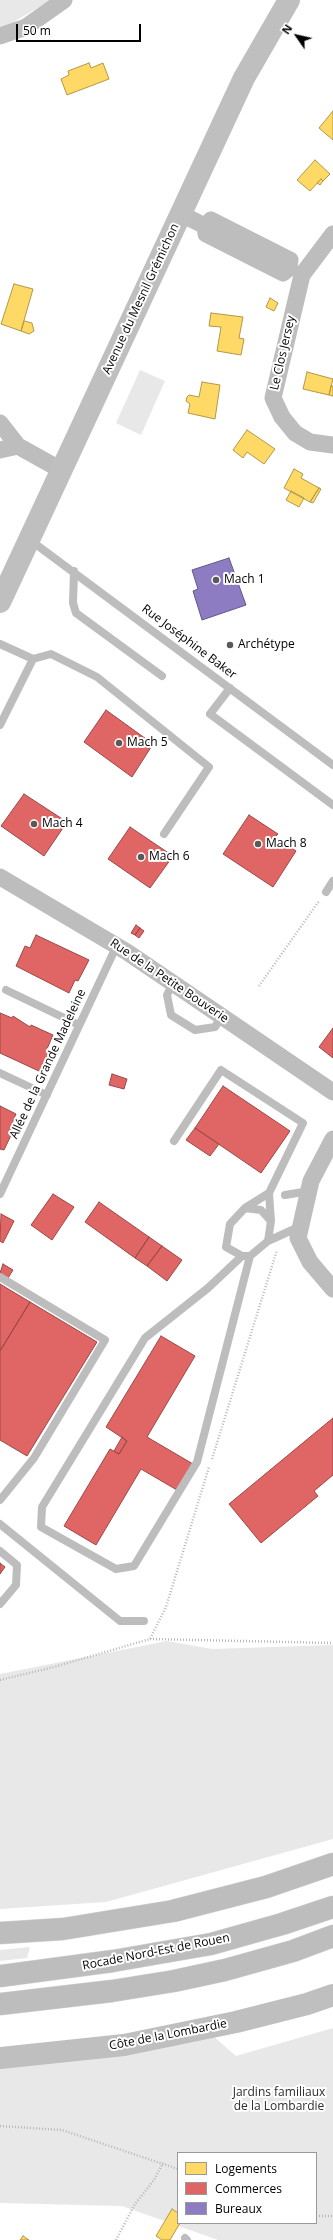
<!DOCTYPE html>
<meta charset="utf-8">
<style>
body{margin:0}
#map{position:relative;width:333px;height:2240px;overflow:hidden;background:#fff;font-family:"Open Sans",sans-serif}
canvas{display:block}
.legend{position:absolute;left:177px;top:2152px;width:140px;height:72px;box-sizing:border-box;background:#fff;border:1px solid #999;margin:0;padding:5px 7px;list-style:none;font-size:12px;color:#000}
.legend li{display:flex;align-items:center;gap:8px;height:20px}
.legend b{width:20px;border:1px solid #999}
.north{position:absolute;left:277px;top:16px;width:40px;height:40px;-webkit-text-stroke:3px #fff;paint-order:stroke;rotate:304deg;font-size:11px;font-weight:700;line-height:16px;text-align:center;color:#000}
.north::after{content:'';display:block;margin:auto;width:14px;height:18px;background:#000;clip-path:polygon(50% 0,100% 100%,50% 72%,0 100%)}
.scale{position:absolute;left:16px;top:24px;width:125px;height:18px;box-sizing:border-box;border:2px solid #000;border-top:0;padding-left:5px;font-size:12px;line-height:14px;white-space:nowrap;color:#000;-webkit-text-stroke:3px #fff;paint-order:stroke}
</style>
<div id="map">
<canvas width="333" height="2240"></canvas>
<ul class="legend">
<li><b style="height:11px;background:#ffd966"></b>Logements</li>
<li><b style="height:11px;background:#e06666"></b>Commerces</li>
<li><b style="height:11px;background:#8e7cc3"></b>Bureaux</li>
</ul>
<div class="north">N</div>
<div class="scale">50 m</div>
</div>
<script>
const ctx = document.querySelector('canvas').getContext('2d');
ctx.lineJoin = 'round';
function paint(path, color) { ctx.fillStyle = color; ctx.fill(path, 'evenodd'); }
const poly = rows => new Path2D(rows.map(r => 'M' + r).join(''));
function stroke(path, color, width, dash) { ctx.strokeStyle = color; ctx.lineWidth = width; ctx.lineCap = dash ? 'butt' : 'round'; ctx.setLineDash(dash || []); ctx.stroke(path); }
function label(font, color, halo, rows, align = 'center') {
  ctx.font = font + ' "Open Sans",sans-serif'; ctx.lineWidth = 4; ctx.setLineDash([]); ctx.textBaseline = 'middle'; ctx.strokeStyle = halo; ctx.fillStyle = color; for (const [text, x, y, turn = 0] of rows) {
    ctx.save(); ctx.translate(x, y); ctx.rotate((+turn || 0) * Math.PI / 180); ctx.textAlign = isNaN(turn) ? turn : align; if (halo) ctx.strokeText(text, 0, 0); ctx.fillText(text, 0, 0); ctx.restore();
  }
}
const green = poly([
 [0,0,51,0,7,26,0,28],
 [140,370,165,381,141,435,116,423],
 [167,1641,212,1649,333,1645,333,1839,106,1902,0,1909,0,1674],
 [30,1947,27,1958,0,1961,0,1950],
 [333,2028,333,2240,218,2240,122,2206,0,2203,0,2067,213,2036,236,2056],
 [178,2153,316,2153,316,2223,178,2223]
]);
const homes = poly([
 [89,63,91,68,103,63,109,79,67,95,61,79,69,75,68,71,89,63],
 [333,111,333,140,319,128,333,111],
 [315,160,330,174,323,181,321,179,310,191,297,180,315,160],
 [321,179,323,181,320,185,317,183,321,179],
 [14,284,33,289,21,331,1,324,14,284],
 [270,298,278,303,274,311,266,307,270,298],
 [211,313,243,317,239,338,244,339,241,355,217,351,221,327,209,326,211,313],
 [24,321,32,323,34,331,29,334,21,331,24,321],
 [307,372,333,379,329,395,303,389,307,372],
 [202,382,220,385,215,419,188,413,190,404,186,401,187,397,189,395,199,397,202,382],
 [331,386,333,386,333,396,329,395,331,386],
 [247,430,275,449,264,464,247,452,243,458,233,450,247,430],
 [294,469,303,474,301,478,319,488,310,502,284,488,294,469],
 [319,488,321,489,313,503,310,502,319,488],
 [291,491,304,498,299,507,286,500,291,491],
 [172,2209,178,2213,178,2223,180,2223,170,2240,162,2240,156,2236,172,2209],
 [23,2236,29,2240,20,2240,23,2236]
]);
const shops = poly([
 [106,710,153,744,132,777,84,742,106,710],
 [24,794,67,822,44,856,1,826,24,794],
 [249,815,278,834,275,837,296,851,273,887,223,854,249,815],
 [130,827,173,856,150,888,108,859,130,827],
 [136,925,140,928,135,935,131,933,136,925],
 [140,928,144,931,139,938,135,935,140,928],
 [36,935,89,960,78,981,75,980,69,993,16,966,25,946,30,948,36,935],
 [0,1013,12,1018,13,1016,30,1027,31,1025,53,1035,47,1049,51,1050,41,1072,0,1053,0,1013],
 [333,1028,333,1058,319,1047,333,1028],
 [112,1074,127,1079,124,1089,109,1085,112,1074],
 [223,1086,290,1131,261,1173,195,1128,223,1086],
 [0,1106,16,1114,10,1128,14,1129,4,1150,0,1149,0,1106],
 [195,1128,219,1144,210,1156,186,1140,195,1128],
 [53,1194,74,1207,52,1240,31,1225,53,1194],
 [99,1202,149,1237,135,1258,85,1222,99,1202],
 [1,1214,14,1221,3,1243,0,1241,1,1214],
 [149,1237,162,1246,147,1266,135,1258,149,1237],
 [162,1246,182,1260,167,1281,147,1266,162,1246],
 [3,1264,13,1270,8,1278,0,1273,3,1264],
 [0,1284,30,1302,0,1351,0,1284],
 [30,1302,97,1342,27,1456,0,1440,0,1351,30,1302],
 [161,1336,195,1356,147,1437,193,1464,177,1490,141,1469,96,1545,64,1526,110,1449,119,1454,127,1441,106,1427,161,1336],
 [333,1418,333,1475,314,1491,318,1496,261,1543,229,1504,333,1418],
 [122,1437,127,1441,119,1454,114,1451,122,1437],
 [0,1563,5,1567,0,1574,0,1563]
]);
const offices = poly([
 [229,558,246,605,202,620,193,591,198,589,192,570,229,558]
]);
const path = poly([
 [259,986,319,901],
 [212,1459,277,1250],
 [150,1639,333,1643],
 [0,1680,54,1667,150,1639,166,1607,209,1467],
 [0,2126,62,2130,178,2169],
 [316,2216,333,2216],
 [116,2240,135,2204,154,2180,163,2163]
]);
const lane = poly([
 [30,540,333,765],
 [74,571,73,603,76,613,162,676],
 [0,644,33,659,0,725],
 [33,659,51,654,97,677,209,767,164,834],
 [230,688,210,714,333,805],
 [326,892,333,881],
 [173,983,167,995,171,1015,195,1030,215,1027,222,1016],
 [6,990,79,1025],
 [0,1073,47,1095],
 [174,1141,221,1070,303,1123,269,1193,271,1221],
 [269,1193,245,1208,230,1224,226,1247,242,1256,250,1256,268,1241,301,1226],
 [0,1194,117,945],
 [285,1195,309,1191],
 [245,1208,261,1210,271,1221,268,1241],
 [242,1256,208,1288,145,1338,42,1507,41,1527,116,1569,134,1566,197,1462,250,1256],
 [0,1277,105,1340,34,1458,0,1500],
 [0,1524,120,1621,144,1621],
 [0,1551,17,1565,16,1585,0,1604],
 [185,2238,187,2240]
]);
const street = poly([
 [0,36,26,27,64,0],
 [181,214,205,226],
 [211,220,290,260,289,268,283,273,206,234,205,226,211,220],
 [333,234,302,275,273,398,282,417,295,433,310,442,333,445],
 [0,423,18,446],
 [0,450,18,446,61,470],
 [0,877,127,952,333,1092],
 [333,1139,311,1181,298,1238,310,1262,333,1289]
]);
const secondary = poly([
 [0,602,244,78,289,0],
 [0,2058,124,2045,236,2022,307,2004,333,1995]
]);
const highway = poly([
 [0,1933,63,1929,173,1911,266,1887,333,1864],
 [0,1976,113,1961,211,1944,282,1924,333,1907],
 [0,2004,112,1991,174,1981,225,1970,293,1951,333,1936]
]);
const markers = [
 [216,580,4,"#595959"],
 [230,645,4,"#595959"],
 [119,743,4,"#595959"],
 [34,824,4,"#595959"],
 [258,844,4,"#595959"],
 [141,857,4,"#595959"]
];
const streetNames = [
 ["Avenue du Mesnil Grémichon",141,299,-65],
 ["Le Clos Jersey",283,353,-77],
 ["Rue Joséphine Baker",189,642,37],
 ["Rue de la Petite Bouverie",169,981,34],
 ["Allée de la Grande Madeleine",48,1064,-65],
 ["Rocade Nord-Est de Rouen",156,1952,-11],
 ["Côte de la Lombardie",168,2035,-11]
];
const poiNames = [
 ["Mach 1",224,580],
 ["Archétype",238,645],
 ["Mach 5",127,743],
 ["Mach 4",42,824],
 ["Mach 8",266,844],
 ["Mach 6",149,857]
];
const parkNames = [
 ["Jardins familiaux",279,2093],
 ["de la Lombardie",279,2107]
];
paint(green, '#e8e8e8');
paint(homes, '#ffd966');
stroke(homes, '#b29847', 1);
paint(shops, '#e06666');
stroke(shops, '#9d4747', 1);
paint(offices, '#8e7cc3');
stroke(offices, '#635788', 1);
stroke(highway, '#dbdbdb', 23);
stroke(path, '#b8b8b8', 2.5, [1, 2]);
stroke(lane, '#bdbdbd', 8);
stroke(street, '#bdbdbd', 17);
stroke(secondary, '#bfbfbf', 22);
stroke(highway, '#bdbdbd', 22);
for (const [x, y, r, color] of markers) { const dot = new Path2D(); dot.arc(x, y, r, 0, 2 * Math.PI); ctx.fillStyle = color; ctx.fill(dot); stroke(dot, '#fff', 1.5); }
label('12px', '#000', '#fff', streetNames);
label('12px', '#000', '#fff', poiNames, 'left');
label('12px', '#2d2d2d', '#fff', parkNames);
</script>
